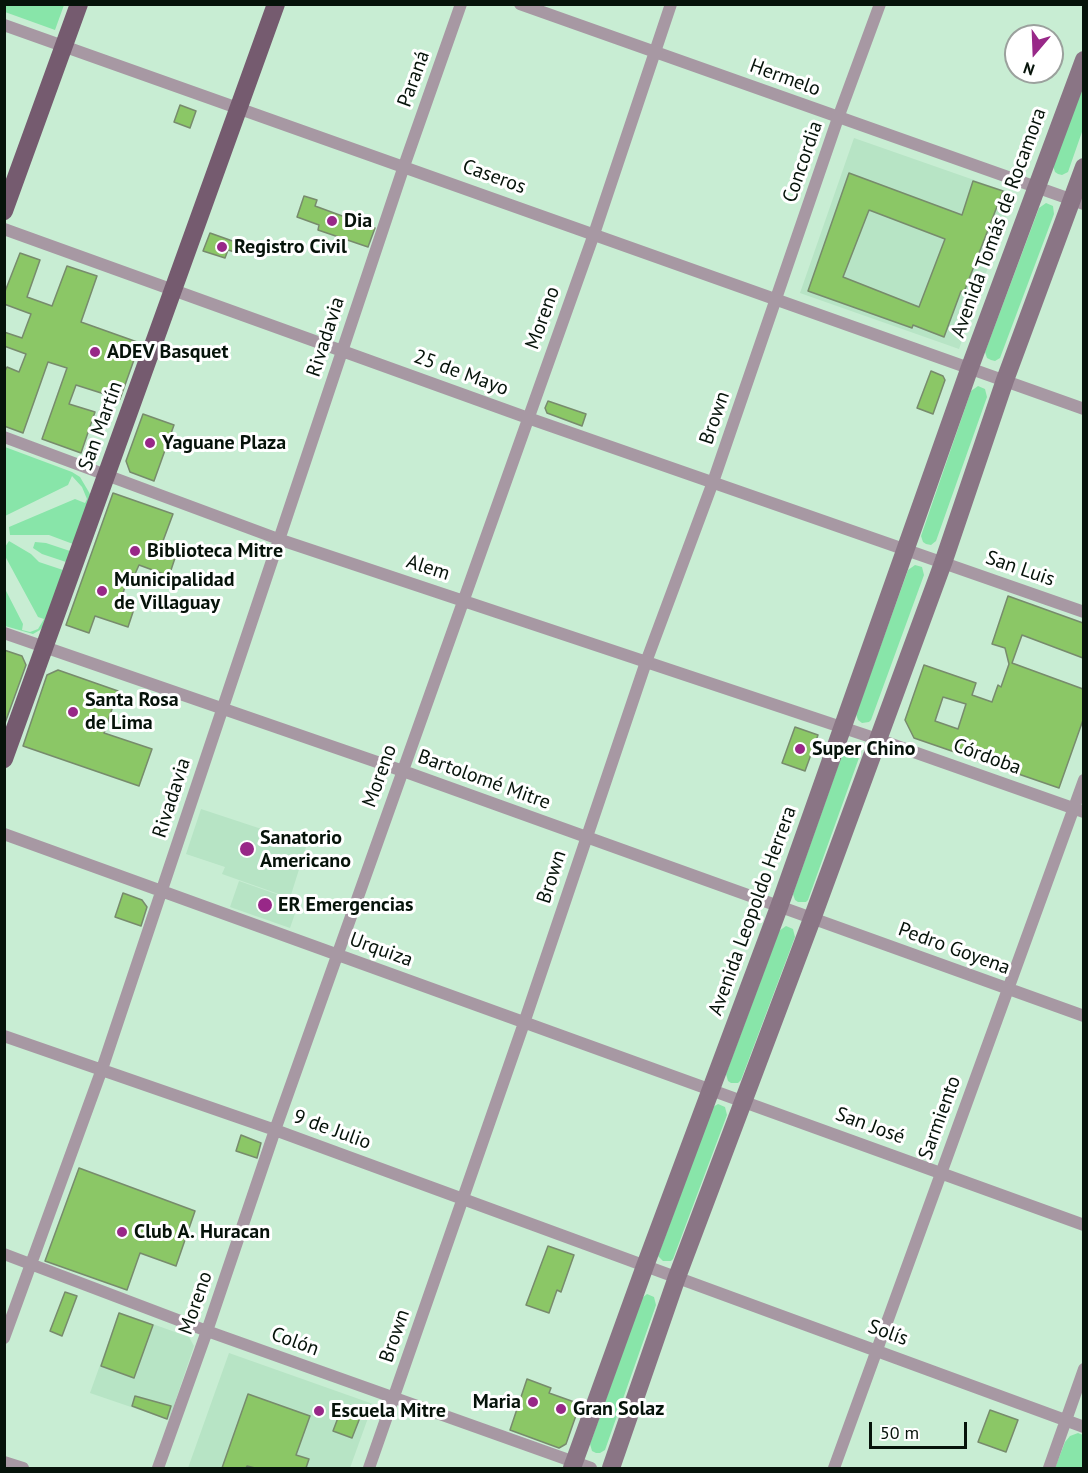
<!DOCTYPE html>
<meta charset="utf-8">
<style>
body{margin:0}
#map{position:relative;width:1088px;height:1473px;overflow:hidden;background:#c8edd3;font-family:"PT Sans",sans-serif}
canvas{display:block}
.frame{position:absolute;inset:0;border:6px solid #06130a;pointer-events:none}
.north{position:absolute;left:1004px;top:24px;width:60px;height:60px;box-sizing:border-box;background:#fff;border:2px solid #9ba19d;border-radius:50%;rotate:199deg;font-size:16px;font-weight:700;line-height:24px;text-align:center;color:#06130a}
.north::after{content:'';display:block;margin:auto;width:21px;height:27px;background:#982888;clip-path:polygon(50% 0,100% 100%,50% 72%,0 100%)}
.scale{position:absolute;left:869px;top:1422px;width:98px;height:27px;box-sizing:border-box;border:3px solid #06130a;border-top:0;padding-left:8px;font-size:18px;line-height:21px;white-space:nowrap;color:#06130a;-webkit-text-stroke:4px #fff;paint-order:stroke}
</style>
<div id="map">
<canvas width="1088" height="1473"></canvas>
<div class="frame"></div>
<div class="north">N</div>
<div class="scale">50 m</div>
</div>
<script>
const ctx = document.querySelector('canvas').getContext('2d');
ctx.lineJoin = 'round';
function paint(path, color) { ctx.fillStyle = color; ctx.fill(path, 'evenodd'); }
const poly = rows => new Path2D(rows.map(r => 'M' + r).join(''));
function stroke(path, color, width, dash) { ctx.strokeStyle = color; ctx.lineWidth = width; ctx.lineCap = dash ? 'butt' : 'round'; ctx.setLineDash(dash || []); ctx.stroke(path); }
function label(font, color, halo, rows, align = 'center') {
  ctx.font = font + ' "PT Sans",sans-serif'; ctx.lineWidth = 6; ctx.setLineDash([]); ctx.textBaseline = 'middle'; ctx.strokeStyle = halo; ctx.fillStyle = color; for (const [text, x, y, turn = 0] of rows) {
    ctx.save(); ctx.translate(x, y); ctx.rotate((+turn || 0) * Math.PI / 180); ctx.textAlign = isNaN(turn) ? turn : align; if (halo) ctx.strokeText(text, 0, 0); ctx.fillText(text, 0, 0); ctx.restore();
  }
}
const built = poly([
 [854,138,1014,194,959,349,800,293],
 [201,809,307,844,290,898,222,874,225,867,186,854],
 [239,881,299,902,290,928,230,907],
 [119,1312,189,1337,194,1346,169,1420,90,1393],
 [229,1353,373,1404,350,1468,188,1468]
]);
const green = poly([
 [4,5,5,4,64,5,55,30,5,12],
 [1083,81,1083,129,1068,172,1062,175,1058,174,1055,172,1053,166],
 [1046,203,1053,206,1054,214,1000,358,995,361,991,360,987,358,985,352,1039,208],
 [978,386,985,389,987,397,936,541,931,545,926,544,923,542,921,536,971,391],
 [5,447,72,472,80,477,90,494,89,503,45,624,40,630,33,634,5,626,4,587,23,624,22,630,30,632,38,629,44,619,38,617,5,556,5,547,9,541,31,554,39,562,63,570,66,562,42,554,33,548,35,542,46,543,70,551,73,544,49,535,10,535,9,527,75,499,85,503,87,499,82,487,72,476,68,485,5,516],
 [915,565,922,567,924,575,871,720,869,722,862,723,858,720,856,714,908,570],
 [851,745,858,747,860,755,808,900,806,902,798,902,795,900,793,894,844,749],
 [786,926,793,929,795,937,741,1080,738,1083,731,1083,728,1081,726,1074,779,931],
 [718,1104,725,1107,727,1115,673,1259,671,1261,663,1261,658,1256,713,1107],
 [647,1294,654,1297,656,1305,605,1450,600,1453,596,1453,592,1451,590,1444,642,1298],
 [1078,1433,1083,1435,1083,1468,1055,1468,1065,1442,1070,1436]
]);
const building = poly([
 [180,105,196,111,190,128,174,122,180,105],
 [849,173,962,215,973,181,1003,191,964,292,961,291,944,337,913,325,912,328,808,291,849,173],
 [869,210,945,239,919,307,843,277,869,210],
 [304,196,317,200,315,206,375,228,368,247,318,230,319,225,297,217,304,196],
 [210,233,241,244,238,253,228,250,225,258,203,251,210,233],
 [20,253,40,260,27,297,52,306,67,266,97,276,81,322,140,343,120,399,76,385,69,404,95,412,81,453,42,439,67,368,48,362,23,433,4,426,4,373,7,367,19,372,26,354,4,346,4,332,22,338,31,314,4,304,4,294,20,253],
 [931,371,943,376,945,380,933,414,917,408,931,371],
 [548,401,586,414,582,426,547,413,545,408,548,401],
 [143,414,174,425,154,481,130,472,126,461,143,414],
 [113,493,173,514,160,549,176,555,169,576,139,565,135,574,129,572,120,604,134,609,128,627,95,616,89,633,66,625,113,493],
 [1008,596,1083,623,1083,658,1022,635,1012,663,1083,689,1083,720,1059,788,914,738,905,720,924,665,976,683,972,695,992,702,998,685,1001,687,1009,664,1005,648,992,644,1008,596],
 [943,697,966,704,958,729,935,721,943,697],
 [4,650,22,656,26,665,5,723,4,650],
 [58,670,118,691,104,733,152,749,139,786,23,746,47,675,58,670],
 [795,727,818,735,805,771,782,763,795,727],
 [123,893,142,900,147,907,141,926,115,917,123,893],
 [241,1135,261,1143,257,1158,236,1151,241,1135],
 [79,1168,195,1211,176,1266,140,1253,127,1290,45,1261,79,1168],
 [548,1246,574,1255,561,1292,557,1290,549,1313,526,1305,548,1246],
 [65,1292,77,1296,62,1336,50,1331,65,1292],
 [119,1313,153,1325,134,1378,101,1366,119,1313],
 [527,1379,551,1388,549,1393,580,1404,566,1444,559,1448,510,1430,527,1379],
 [248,1394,310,1416,296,1455,309,1459,306,1468,255,1468,247,1466,246,1468,222,1468,248,1394],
 [135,1396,171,1406,167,1419,132,1406,135,1396],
 [342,1407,361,1415,352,1438,333,1431,342,1407],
 [990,1410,1018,1420,1006,1452,978,1442,990,1410]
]);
const street = poly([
 [520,4,1084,204],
 [4,25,1084,409],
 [4,229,528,418,1084,612],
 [4,437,281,540,877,739,1084,812],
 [4,633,403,771,1084,1016],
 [4,834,1084,1225],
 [4,1036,275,1130,1084,1427],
 [4,1254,207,1331,591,1468],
 [4,1338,102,1069,404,166,461,4],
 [4,1462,23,1468],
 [158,1468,207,1331,275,1130,594,234,671,4],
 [369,1468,524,1023,646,662,713,482,838,118,880,4],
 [834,1468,1084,780],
 [1049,1468,1084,1369]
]);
const secondary = poly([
 [572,1468,645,1266,779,907,970,367,1084,60],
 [611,1468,677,1277,812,919,943,563,1005,380,1084,167]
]);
const primary = poly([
 [4,211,79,4],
 [4,759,276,4]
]);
const markers = [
 [332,221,6,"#982888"],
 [222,247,6,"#982888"],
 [95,352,6,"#982888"],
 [150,443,6,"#982888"],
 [135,551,6,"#982888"],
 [102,591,6,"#982888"],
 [73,712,6,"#982888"],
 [800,749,6,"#982888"],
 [247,849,8,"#982888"],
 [265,905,8,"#982888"],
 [122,1232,6,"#982888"],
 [533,1402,6,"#982888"],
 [561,1409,6,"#982888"],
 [319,1411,6,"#982888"]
];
const streetNames = [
 ["Hermelo",785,78,20],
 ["Paraná",414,79,-70],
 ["Concordia",803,162,-71],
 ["Caseros",494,177,20],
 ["Avenida Tomás de Rocamora",999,223,-70],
 ["Moreno",543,318,-70],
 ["Rivadavia",326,337,-72],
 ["25 de Mayo",461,373,20],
 ["Brown",715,418,-71],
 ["San Martín",101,426,-70],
 ["Alem",428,568,18],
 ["San Luis",1020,569,19],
 ["Córdoba",987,757,20],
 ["Moreno",380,776,-70],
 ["Bartolomé Mitre",484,780,20],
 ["Rivadavia",172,798,-72],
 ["Brown",552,877,-72],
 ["Avenida Leopoldo Herrera",753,911,-70],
 ["Pedro Goyena",954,949,20],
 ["Urquiza",381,950,20],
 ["Sarmiento",940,1118,-70],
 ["San José",870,1126,20],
 ["9 de Julio",332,1130,20],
 ["Moreno",196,1303,-71],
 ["Solís",888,1333,20],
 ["Brown",395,1336,-71],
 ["Colón",295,1342,20]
];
const poiNames = [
 ["Dia",344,221],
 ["Registro Civil",234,247],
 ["ADEV Basquet",107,352],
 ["Yaguane Plaza",162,443],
 ["Biblioteca Mitre",147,551],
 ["Municipalidad",114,580],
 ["de Villaguay",114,603],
 ["Santa Rosa",85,700],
 ["de Lima",85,723],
 ["Super Chino",812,749],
 ["Sanatorio",260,838],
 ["Americano",260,861],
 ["ER Emergencias",278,905],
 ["Club A. Huracan",134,1232],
 ["Maria",521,1402,"right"],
 ["Gran Solaz",573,1409],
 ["Escuela Mitre",331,1411]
];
paint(built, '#b7e4c5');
paint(green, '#88e5a9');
paint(building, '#8bc766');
stroke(building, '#778b6c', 1.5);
stroke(street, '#a798a3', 12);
stroke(secondary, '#8a7585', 18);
stroke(primary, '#755b6f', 18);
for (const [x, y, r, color] of markers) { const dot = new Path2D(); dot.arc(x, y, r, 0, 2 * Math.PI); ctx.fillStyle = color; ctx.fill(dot); stroke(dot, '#fff', 2); }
label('20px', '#06130a', '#fff', streetNames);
label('bold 20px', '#06130a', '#fff', poiNames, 'left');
</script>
